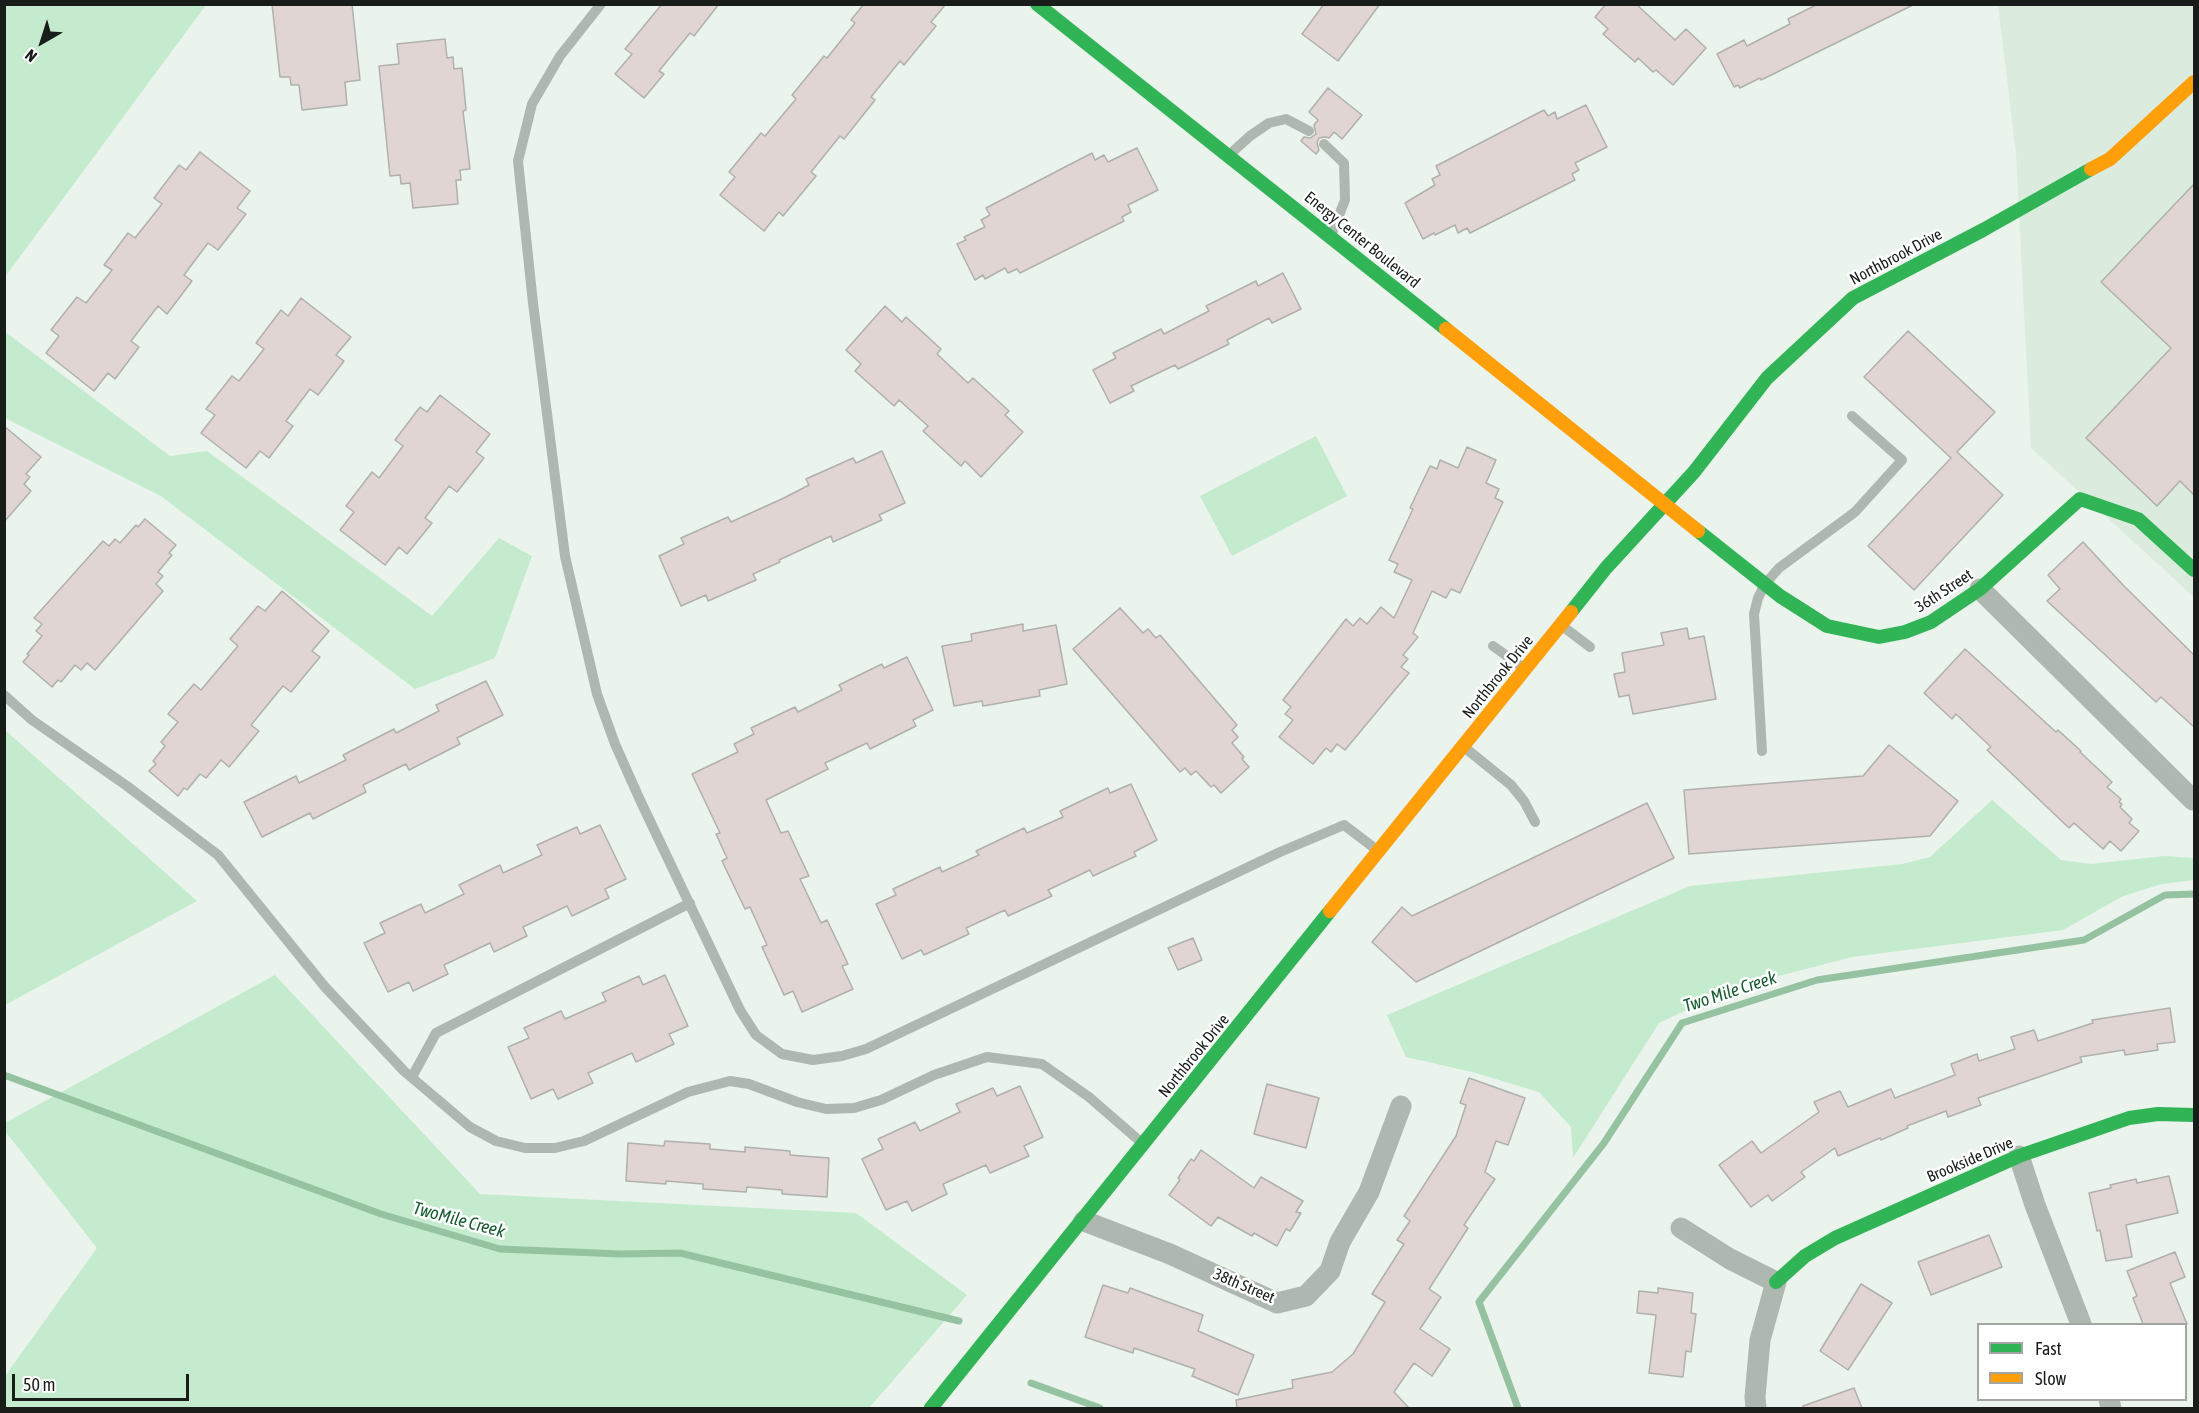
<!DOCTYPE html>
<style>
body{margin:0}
#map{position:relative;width:2199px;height:1413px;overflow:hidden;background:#eaf3ec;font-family:"Asap Condensed",sans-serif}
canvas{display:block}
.frame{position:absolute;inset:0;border:6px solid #181d19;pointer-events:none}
.legend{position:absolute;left:1977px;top:1323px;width:210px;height:78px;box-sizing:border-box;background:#fff;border:2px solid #a3a5a3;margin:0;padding:8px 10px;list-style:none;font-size:18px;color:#181d19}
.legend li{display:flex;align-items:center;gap:12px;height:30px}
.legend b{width:30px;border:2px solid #a3a5a3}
.north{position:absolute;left:12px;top:12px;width:60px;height:60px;-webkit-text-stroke:4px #fff;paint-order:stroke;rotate:219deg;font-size:16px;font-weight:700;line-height:24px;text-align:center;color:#181d19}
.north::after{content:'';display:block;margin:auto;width:21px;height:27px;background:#181d19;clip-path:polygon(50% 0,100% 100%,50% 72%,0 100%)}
.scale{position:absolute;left:12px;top:1374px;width:177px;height:27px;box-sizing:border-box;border:3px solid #181d19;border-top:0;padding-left:8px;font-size:18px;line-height:21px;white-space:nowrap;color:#181d19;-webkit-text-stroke:4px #fff;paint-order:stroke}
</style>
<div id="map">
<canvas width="2199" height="1413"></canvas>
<div class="frame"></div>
<ul class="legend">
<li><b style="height:8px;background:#30b455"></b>Fast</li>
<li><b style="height:8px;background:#ff9f0a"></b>Slow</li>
</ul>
<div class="north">N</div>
<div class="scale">50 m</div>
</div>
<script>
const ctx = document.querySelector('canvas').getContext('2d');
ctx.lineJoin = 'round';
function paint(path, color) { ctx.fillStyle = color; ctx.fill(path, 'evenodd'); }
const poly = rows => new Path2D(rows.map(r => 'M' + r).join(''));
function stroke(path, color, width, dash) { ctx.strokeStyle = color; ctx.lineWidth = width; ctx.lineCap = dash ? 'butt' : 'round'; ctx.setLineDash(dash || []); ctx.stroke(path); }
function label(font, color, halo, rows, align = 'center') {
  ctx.font = font + ' "Asap Condensed",sans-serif'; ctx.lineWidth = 5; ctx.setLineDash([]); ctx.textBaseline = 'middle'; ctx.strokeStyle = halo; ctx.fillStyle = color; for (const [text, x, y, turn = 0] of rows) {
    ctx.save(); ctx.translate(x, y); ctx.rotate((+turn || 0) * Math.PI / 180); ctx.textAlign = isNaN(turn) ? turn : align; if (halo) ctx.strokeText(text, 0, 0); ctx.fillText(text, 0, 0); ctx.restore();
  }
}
const built = poly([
 [1998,5,2194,5,2194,597,2031,448,2016,154]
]);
const green = poly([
 [5,4,206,5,5,277,4,5],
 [4,331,170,456,207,451,432,616,499,538,532,556,495,658,415,689,161,496,5,418],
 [1316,436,1347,496,1232,556,1200,496],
 [5,730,197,901,5,1005],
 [1992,800,2061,860,2091,864,2164,856,2194,858,2194,880,2162,884,2123,896,2063,930,1852,957,1736,987,1659,1023,1573,1158,1571,1127,1539,1092,1472,1072,1406,1057,1387,1015,1690,886,1902,864,1930,857],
 [275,975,480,1194,856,1213,967,1295,869,1408,5,1408,5,1376,97,1248,5,1131,5,1123]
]);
const stream = poly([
 [4,1075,381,1214,500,1249,621,1254,680,1253,959,1321],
 [1031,1383,1100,1408],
 [1518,1408,1479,1302,1604,1143,1682,1023,1817,980,2084,940,2165,895,2194,894]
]);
const building = poly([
 [272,4,352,4,360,80,345,82,347,105,302,110,299,85,291,85,290,77,280,77,272,4],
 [662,4,719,4,694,36,690,33,659,71,664,74,644,98,615,74,632,54,625,49,662,4],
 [864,4,946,4,931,22,936,26,904,65,900,61,871,97,875,100,844,139,840,136,811,172,816,176,783,216,779,212,764,231,720,195,735,177,729,172,761,133,765,136,796,99,792,95,824,56,827,58,855,23,851,20,864,4],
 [1324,4,1380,4,1338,61,1302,34,1324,4],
 [1606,4,1636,4,1675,40,1686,29,1706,48,1673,85,1656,70,1653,72,1638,58,1635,62,1603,34,1608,29,1595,17,1606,4],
 [1818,4,1915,4,1761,80,1760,78,1740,88,1738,85,1734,87,1717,54,1744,40,1747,46,1790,24,1788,19,1818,4],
 [445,39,447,58,453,57,454,69,462,68,466,110,463,111,470,169,460,170,461,180,456,180,458,204,413,208,410,183,401,184,400,175,390,176,379,66,399,64,397,44,445,39],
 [1328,88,1362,115,1342,139,1334,132,1329,138,1325,137,1319,138,1317,143,1319,150,1316,154,1301,141,1304,137,1310,138,1316,134,1314,125,1318,120,1309,112,1328,88],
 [1586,105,1607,147,1575,163,1579,170,1572,174,1575,180,1470,233,1467,228,1458,233,1455,225,1435,235,1434,233,1423,239,1405,203,1435,185,1432,179,1440,175,1436,166,1544,110,1548,116,1555,112,1557,119,1586,105],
 [1137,148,1158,190,1128,205,1131,212,1122,217,1124,221,1020,273,1017,269,1008,273,1005,268,985,279,983,275,975,280,957,244,966,240,964,237,985,227,981,220,990,215,986,208,1092,153,1095,160,1104,155,1108,162,1137,148],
 [200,152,250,191,237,208,246,214,218,250,208,243,184,275,192,281,167,314,158,306,131,341,139,347,115,379,108,373,94,391,46,353,59,336,51,330,77,297,86,303,112,270,104,265,128,233,135,238,162,204,154,198,179,165,186,170,200,152],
 [2194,184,2194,495,2180,481,2157,506,2086,438,2171,348,2101,282,2194,184],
 [1283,273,1301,309,1272,323,1269,318,1227,340,1229,344,1178,369,1175,365,1131,386,1134,391,1110,403,1093,370,1116,358,1113,353,1161,329,1164,334,1209,311,1206,306,1256,281,1258,286,1283,273],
 [301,298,351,337,336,355,344,361,318,395,310,389,286,421,293,426,269,458,260,451,246,468,201,433,215,415,206,409,232,376,239,381,264,349,256,343,281,310,288,316,301,298],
 [885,306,902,322,906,317,941,349,937,354,968,383,973,378,1009,411,1005,415,1023,432,981,477,965,461,961,466,923,431,928,426,899,400,894,406,855,371,861,364,846,350,885,306],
 [1908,331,1995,412,1957,452,2003,495,1914,590,1868,546,1951,458,1864,377,1908,331],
 [440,395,490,434,476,452,484,458,457,492,449,486,425,518,432,523,407,554,399,547,385,565,340,530,354,512,346,506,372,472,379,478,403,446,395,440,420,407,427,412,440,395],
 [4,426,41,457,26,474,30,477,24,484,31,491,4,522,4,426],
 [1467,447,1496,460,1486,483,1499,489,1495,498,1503,502,1460,593,1451,589,1446,598,1432,591,1413,633,1418,637,1403,655,1408,659,1401,667,1409,673,1345,750,1337,744,1331,752,1326,748,1313,764,1279,737,1293,720,1285,714,1291,707,1283,700,1346,619,1353,626,1360,618,1367,624,1381,607,1394,618,1412,580,1394,572,1398,564,1389,560,1413,509,1410,508,1430,466,1437,469,1440,460,1458,468,1467,447],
 [882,451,905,503,879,515,882,520,833,542,831,536,779,560,780,562,753,574,756,580,708,601,706,595,681,606,659,556,684,544,681,538,728,517,731,522,784,498,809,485,806,479,853,458,856,463,882,451],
 [145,519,176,545,169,553,172,555,158,572,163,576,156,584,163,591,95,670,87,663,81,670,75,665,61,682,58,680,52,687,23,662,29,655,27,654,42,636,36,631,42,624,34,618,103,541,109,546,115,539,120,543,136,525,138,527,145,519],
 [2083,542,2123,585,2194,655,2194,727,2161,697,2156,702,2047,601,2060,589,2048,575,2083,542],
 [282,591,329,631,312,651,320,657,291,692,283,686,251,725,259,731,229,767,221,760,206,778,200,774,187,790,184,788,178,796,149,771,156,764,153,761,165,746,161,742,178,722,168,714,194,684,201,690,238,646,230,639,258,606,265,611,282,591],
 [1120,608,1143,633,1148,629,1156,638,1160,635,1237,725,1232,730,1238,737,1232,743,1244,757,1242,759,1249,767,1221,793,1214,785,1211,787,1196,771,1191,775,1185,768,1180,772,1073,649,1120,608],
 [1023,624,1023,631,1056,625,1067,684,1039,690,1040,696,983,706,982,701,954,706,942,646,972,641,971,634,1023,624],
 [1687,628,1689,639,1704,636,1716,699,1633,714,1629,695,1619,697,1614,674,1625,672,1622,653,1664,645,1661,633,1687,628],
 [1965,649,2056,732,2058,730,2081,751,2080,752,2112,782,2107,787,2121,799,2119,802,2122,804,2120,807,2132,819,2129,823,2139,831,2121,851,2110,841,2103,849,2074,823,2069,828,1987,750,1991,747,1956,714,1952,719,1924,693,1965,649],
 [907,657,933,710,913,720,916,726,870,749,867,743,825,763,828,769,766,800,781,833,788,831,800,857,809,876,800,879,821,923,827,920,848,964,842,966,853,989,802,1012,793,991,784,995,762,947,767,945,750,907,745,909,722,861,727,858,716,834,720,833,692,774,738,752,734,744,754,734,751,728,795,707,798,712,842,690,839,685,882,664,884,668,907,657],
 [486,681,503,715,457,738,460,744,409,770,406,764,363,785,366,792,313,819,310,813,262,837,244,802,296,776,299,783,346,760,343,755,394,729,396,733,439,711,436,705,486,681],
 [1889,745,1958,801,1930,836,1689,854,1684,790,1863,776,1889,745],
 [1131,784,1157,840,1134,852,1136,856,1093,876,1090,870,1048,890,1052,896,1008,916,1005,910,966,928,969,934,924,955,921,950,902,959,876,904,896,895,893,889,940,867,942,872,979,855,976,851,1024,828,1027,833,1063,817,1060,811,1108,788,1110,793,1131,784],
 [1647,803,1674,858,1416,982,1372,942,1402,907,1412,916,1647,803],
 [600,825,626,879,605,889,609,898,572,916,567,906,523,927,527,936,494,952,490,943,444,965,448,974,413,991,409,982,388,992,364,943,385,933,380,923,421,904,425,913,464,894,459,885,500,865,503,873,542,855,537,845,577,827,580,834,600,825],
 [1193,938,1202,960,1178,970,1168,948,1193,938],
 [665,975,688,1026,669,1034,674,1044,636,1062,632,1053,588,1073,593,1083,558,1099,553,1089,531,1099,508,1047,529,1038,524,1028,561,1011,565,1019,606,1001,602,993,639,976,643,985,665,975],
 [2170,1008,2175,1042,2157,1044,2158,1050,2125,1055,2124,1050,2080,1057,2082,1062,1978,1098,1981,1105,1948,1117,1946,1111,1907,1126,1908,1128,1881,1140,1880,1138,1838,1156,1835,1148,1801,1172,1805,1177,1772,1201,1768,1195,1751,1207,1719,1165,1752,1141,1761,1153,1819,1112,1814,1102,1840,1091,1848,1107,1891,1089,1895,1098,1955,1075,1951,1064,1977,1054,1979,1061,2015,1049,2011,1037,2034,1030,2038,1041,2093,1023,2092,1020,2170,1008],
 [1469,1078,1525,1098,1508,1145,1496,1141,1485,1172,1495,1179,1464,1225,1468,1228,1429,1289,1441,1297,1420,1329,1450,1349,1432,1376,1414,1363,1394,1392,1409,1408,1237,1408,1236,1400,1293,1388,1292,1380,1332,1372,1353,1354,1385,1302,1372,1294,1404,1244,1397,1240,1410,1221,1404,1216,1456,1136,1466,1105,1460,1103,1469,1078],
 [1267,1084,1319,1098,1306,1148,1254,1134,1267,1084],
 [1020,1086,1043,1137,1024,1146,1029,1156,990,1173,986,1165,943,1184,947,1194,912,1211,907,1201,886,1210,862,1159,883,1149,878,1139,915,1122,920,1131,960,1112,956,1104,993,1088,997,1096,1020,1086],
 [665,1141,710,1144,710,1149,745,1152,745,1147,790,1151,790,1155,829,1158,827,1197,782,1194,782,1190,747,1187,746,1192,703,1189,703,1184,666,1181,666,1184,626,1181,628,1143,664,1146,665,1141],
 [1201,1150,1254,1188,1261,1177,1303,1201,1296,1212,1301,1213,1290,1231,1286,1229,1277,1246,1254,1233,1252,1236,1218,1217,1211,1226,1169,1195,1180,1180,1178,1178,1191,1159,1194,1161,1201,1150],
 [2169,1176,2178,1213,2126,1225,2132,1257,2106,1261,2100,1230,2097,1231,2089,1193,2111,1188,2110,1185,2136,1179,2137,1183,2169,1176],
 [1989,1235,2002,1267,1931,1295,1918,1262,1989,1235],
 [2175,1252,2185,1277,2170,1283,2187,1324,2143,1324,2133,1298,2137,1296,2127,1271,2175,1252],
 [1861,1284,1892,1303,1848,1370,1820,1351,1861,1284],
 [1103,1285,1128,1293,1130,1288,1203,1315,1198,1331,1254,1355,1238,1395,1192,1376,1195,1369,1134,1348,1133,1353,1085,1337,1103,1285],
 [1658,1288,1693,1293,1691,1313,1696,1314,1691,1352,1686,1351,1683,1377,1649,1373,1656,1315,1637,1313,1639,1291,1658,1293,1658,1288],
 [1854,1388,1862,1408,1803,1408,1803,1406,1854,1388]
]);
const lane = poly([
 [601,4,560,56,532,104,518,161,533,303,565,556,597,694,615,744,640,800,740,1010,756,1035,782,1054,813,1060,842,1056,866,1049,1280,852,1344,825,1377,850],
 [1324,144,1344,163,1345,200,1331,236],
 [1228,156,1250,136,1269,123,1286,119,1309,131],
 [1561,625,1590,647],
 [1493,646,1525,669],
 [4,695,32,720,127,786,218,855,325,987,404,1071,470,1127,496,1141,525,1148,555,1148,584,1141,688,1092,730,1081,749,1084,797,1102,826,1109,854,1108,881,1100,934,1075,987,1057,1042,1064,1089,1097,1142,1143],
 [1464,747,1511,785,1524,801,1535,822],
 [1762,751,1754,614,1758,598,1765,584,1779,568,1855,512,1902,460,1852,416],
 [412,1077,436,1033,690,903]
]);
const street = poly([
 [1980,589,2193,800],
 [2019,1156,2035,1205,2081,1324],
 [1084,1221,1170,1254,1277,1303,1306,1296,1330,1271,1340,1242,1369,1192,1401,1106],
 [1681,1228,1730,1259,1776,1282,1760,1340,1755,1397,1756,1408],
 [2109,1400,2111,1408]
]);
const fast = poly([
 [1037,4,1446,329],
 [1698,531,1780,596,1827,626,1879,637,1905,632,1931,622,1980,589,2080,499,2138,519,2194,570],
 [1571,612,1606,568,1694,472,1767,378,1853,298,1983,230,2091,169],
 [1776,1282,1805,1256,1835,1238,2019,1156,2129,1118,2158,1114,2194,1115],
 [931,1408,1330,911]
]);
const slow = poly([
 [2091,169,2110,159,2194,82],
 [1446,329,1698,531],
 [1330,911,1571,612]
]);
const streetNames = [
 ["Energy Center Boulevard",1362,240,39],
 ["Northbrook Drive",1896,257,-28],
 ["36th Street",1944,591,-33],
 ["Northbrook Drive",1498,677,-51],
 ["Northbrook Drive",1194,1056,-51],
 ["Brookside Drive",1970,1160,-23],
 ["38th Street",1244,1286,23]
];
const waterNames = [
 ["Two Mile Creek",1730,992,-18],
 ["TwoMile Creek",459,1220,15]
];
paint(built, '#dbecdf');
paint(green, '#c4ebce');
stroke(stream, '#95c2a1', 7);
paint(building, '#e0d5d2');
stroke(building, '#b0b0ac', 1.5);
stroke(lane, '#aeb8b0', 10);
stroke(street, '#aeb8b0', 21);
stroke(fast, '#30b455', 14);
stroke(slow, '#ff9f0a', 14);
label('16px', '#181d19', '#fff', streetNames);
label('italic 18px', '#185c32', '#fff', waterNames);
</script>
